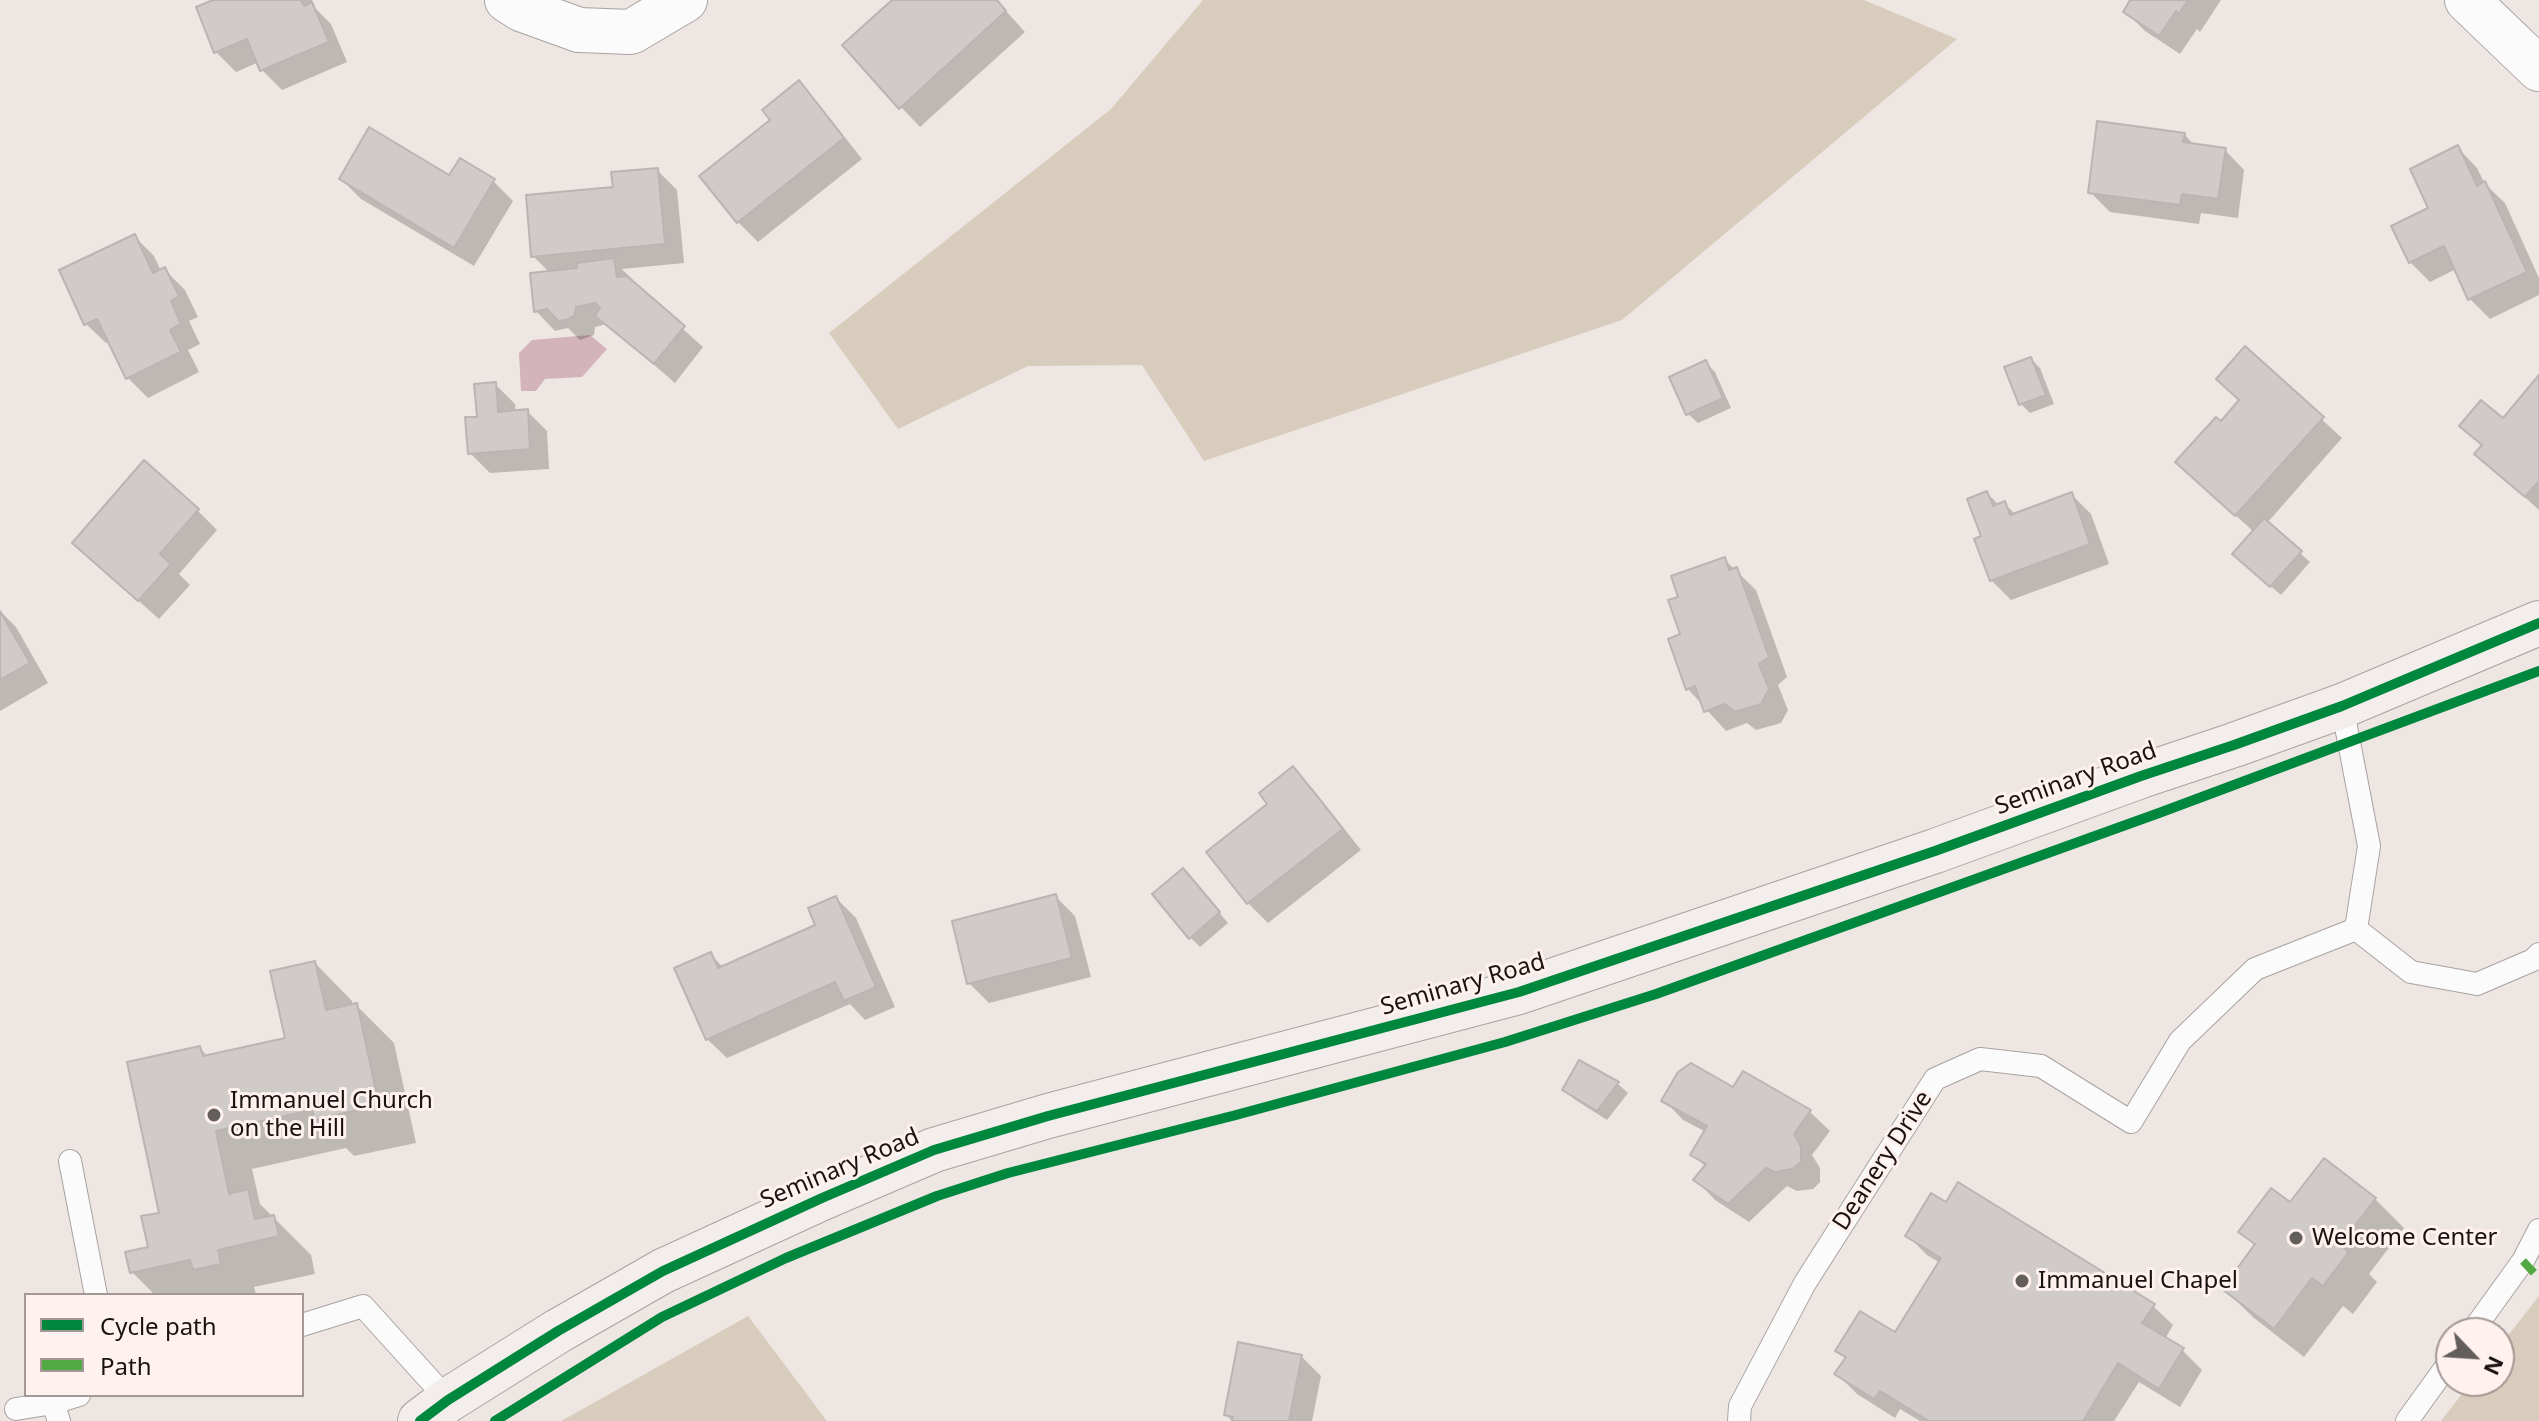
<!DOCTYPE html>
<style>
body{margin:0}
#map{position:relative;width:2539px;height:1421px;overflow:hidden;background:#eee6e3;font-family:"Noto Sans",sans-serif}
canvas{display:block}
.legend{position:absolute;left:24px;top:1293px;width:280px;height:104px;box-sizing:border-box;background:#fff1ed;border:2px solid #a39895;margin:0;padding:10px 14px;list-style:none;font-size:24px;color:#181312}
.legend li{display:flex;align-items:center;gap:16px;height:40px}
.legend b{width:40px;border:2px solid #a39895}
.north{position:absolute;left:2435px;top:1317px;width:80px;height:80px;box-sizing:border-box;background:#fff1ed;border:2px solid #a39895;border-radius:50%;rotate:115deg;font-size:22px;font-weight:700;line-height:32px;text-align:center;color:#181312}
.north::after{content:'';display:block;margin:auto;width:28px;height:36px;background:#635d5b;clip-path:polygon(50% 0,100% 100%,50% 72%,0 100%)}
</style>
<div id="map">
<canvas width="2539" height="1421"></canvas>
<ul class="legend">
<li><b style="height:10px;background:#00873e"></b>Cycle path</li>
<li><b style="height:10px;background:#52a842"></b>Path</li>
</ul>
<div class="north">N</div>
</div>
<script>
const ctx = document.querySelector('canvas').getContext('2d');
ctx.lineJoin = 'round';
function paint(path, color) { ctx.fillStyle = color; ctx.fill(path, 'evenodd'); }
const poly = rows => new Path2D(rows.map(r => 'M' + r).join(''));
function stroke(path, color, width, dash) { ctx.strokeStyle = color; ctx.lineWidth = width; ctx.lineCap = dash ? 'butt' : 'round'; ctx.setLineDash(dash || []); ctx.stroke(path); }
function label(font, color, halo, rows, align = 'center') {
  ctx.font = font + ' "Noto Sans",sans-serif'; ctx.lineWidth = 6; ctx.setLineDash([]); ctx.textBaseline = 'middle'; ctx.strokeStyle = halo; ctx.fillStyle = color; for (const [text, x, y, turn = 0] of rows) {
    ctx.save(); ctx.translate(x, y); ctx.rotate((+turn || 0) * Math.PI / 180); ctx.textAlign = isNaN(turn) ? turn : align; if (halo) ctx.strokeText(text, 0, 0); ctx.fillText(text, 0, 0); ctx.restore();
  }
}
const green = poly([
 [1203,0,1864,0,1957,39,1622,320,1204,461,1142,365,1028,366,898,429,829,333,1111,109],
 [2539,1296,2539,1421,2441,1421,2472,1381,2499,1381,2499,1347],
 [748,1316,827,1421,561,1421,581,1410]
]);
const water = poly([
 [590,335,607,349,582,377,545,379,536,391,521,391,519,353,532,340]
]);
const shadow = poly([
 [218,0,312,0,315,8,331,24,347,62,282,90,262,70,259,62,236,72,216,52],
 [895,0,996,0,1025,32,920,127,901,107],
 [2133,0,2221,0,2200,32,2197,29,2180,54,2145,31,2125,11],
 [798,83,818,103,862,159,758,242,738,222,772,121],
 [2184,134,2195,146,2225,150,2244,170,2238,218,2201,213,2199,224,2110,212,2090,192],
 [2458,148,2477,168,2485,184,2505,203,2539,278,2539,295,2490,319,2470,299,2456,269,2430,282,2410,262],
 [657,170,677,190,684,263,622,269,633,280,634,285,703,347,675,383,607,324,595,327,594,335,580,340,568,328,555,331,536,311,550,273,533,256,615,189],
 [341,179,493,181,513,201,474,266,361,199],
 [134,236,154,256,161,271,165,270,185,290,198,317,189,321,200,344,188,350,199,372,148,398,128,378,110,341,106,343,86,324],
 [2245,349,2342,438,2267,523,2310,562,2281,595,2244,563,2254,532,2198,481,2222,424,2241,401],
 [2031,359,2040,368,2054,404,2030,413,2020,403],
 [1705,362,1715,372,1731,408,1698,423,1688,414],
 [2539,379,2539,510,2477,454,2483,447,2462,426,2503,421],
 [495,384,515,404,516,412,527,411,547,431,549,469,490,473,470,453,479,419],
 [1987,493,1999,505,2004,503,2016,515,2071,494,2091,514,2109,564,2011,600,1991,580],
 [197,510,217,530,179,574,190,585,159,619,95,562],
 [1724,559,1756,590,1787,677,1778,685,1788,710,1781,723,1756,730,1747,723,1726,731,1688,689,1681,598],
 [0,611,16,627,48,683,0,711],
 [1293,769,1313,789,1361,850,1268,923,1248,903,1208,852,1270,805],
 [1192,880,1228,923,1200,947,1191,938],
 [1056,897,1075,916,1091,977,989,1003,969,983],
 [836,898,856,918,895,1007,865,1020,850,1004,727,1058,707,1039,710,954,724,968,818,926],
 [315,963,352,1001,353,1006,356,1005,394,1043,416,1143,354,1156,346,1148,252,1169,260,1204,311,1255,315,1274,254,1287,256,1295,155,1295,132,1272,150,1248,162,1214,200,1048,208,1057,287,1039],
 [1580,1063,1618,1084,1628,1093,1607,1120,1574,1099,1564,1090],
 [1744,1073,1810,1112,1830,1131,1812,1155,1820,1168,1820,1182,1813,1189,1797,1191,1787,1186,1749,1222,1715,1200,1696,1180,1706,1167,1693,1154,1706,1132,1683,1120,1664,1100,1734,1089],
 [2375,1199,2404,1228,2369,1274,2377,1282,2353,1314,2343,1306,2304,1357,2254,1318,2224,1289,2256,1247,2241,1232,2290,1205],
 [1907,1235,2153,1306,2173,1325,2165,1339,2182,1350,2202,1370,2180,1407,2139,1382,2114,1421,1920,1421,1900,1409,1895,1418,1857,1394,1837,1374,1847,1360,1838,1351,1896,1335,1940,1263,1927,1255],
 [1301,1356,1321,1376,1312,1421,1232,1421,1226,1415]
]);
const building = poly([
 [213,0,301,0,304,6,312,2,329,42,260,71,247,39,214,53,196,7,213,0],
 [892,0,997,0,1006,11,899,109,842,45,892,0],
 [2130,0,2188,0,2179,14,2176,11,2159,36,2123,12,2130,0],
 [799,80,844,138,737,223,699,176,770,120,762,110,799,80],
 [2097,121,2185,133,2183,142,2226,148,2218,199,2182,194,2180,205,2088,193,2097,121],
 [369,127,449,175,460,158,495,179,454,248,339,179,369,127],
 [2458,145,2477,186,2485,181,2527,272,2468,300,2444,246,2409,263,2391,226,2428,208,2410,169,2458,145],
 [658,168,665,244,531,257,526,195,613,187,611,172,658,168],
 [135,234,153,273,165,267,179,296,171,301,181,324,170,330,181,352,126,379,97,319,84,325,59,270,135,234],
 [614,258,617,277,627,276,685,326,654,364,595,316,600,308,595,303,576,307,575,315,566,320,558,321,547,309,534,312,530,273,577,268,577,263,614,258],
 [2245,346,2324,417,2235,516,2175,462,2216,417,2221,421,2239,400,2216,379,2245,346],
 [2031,357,2046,395,2019,405,2004,367,2031,357],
 [1706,360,1723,398,1686,415,1669,377,1706,360],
 [2539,375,2539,481,2525,497,2474,454,2482,445,2459,426,2481,400,2503,418,2539,375],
 [496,382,498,412,528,409,530,449,468,454,465,417,477,417,474,384,496,382],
 [144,460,199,509,160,554,171,564,138,601,72,543,144,460],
 [1987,491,1993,506,2005,501,2010,515,2072,492,2090,544,1990,581,1974,539,1981,536,1967,499,1987,491],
 [2264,518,2302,551,2270,587,2232,554,2264,518],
 [1725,557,1729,570,1737,567,1769,657,1759,664,1769,689,1761,704,1735,712,1725,704,1704,712,1695,686,1686,690,1668,639,1680,634,1668,600,1678,597,1671,576,1725,557],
 [0,611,30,663,0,680,0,611],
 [1293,766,1343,829,1247,904,1206,852,1267,804,1259,793,1293,766],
 [1183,868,1220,912,1189,939,1152,894,1183,868],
 [1056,894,1072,958,967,984,952,921,1056,894],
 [836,896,876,987,844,1001,835,982,706,1040,674,968,711,952,718,968,815,925,808,908,836,896],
 [315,961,326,1010,357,1003,379,1105,315,1120,312,1110,216,1131,229,1194,248,1189,255,1219,274,1215,279,1236,218,1250,221,1264,193,1270,190,1260,130,1273,125,1252,148,1247,141,1216,159,1213,127,1062,200,1046,203,1056,285,1038,270,971,315,961],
 [1579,1060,1619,1082,1597,1111,1562,1090,1579,1060],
 [1691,1063,1733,1087,1743,1071,1811,1110,1794,1134,1801,1147,1801,1162,1792,1169,1775,1172,1766,1168,1728,1204,1693,1180,1706,1164,1690,1155,1707,1126,1661,1101,1678,1072,1691,1063],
 [2324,1158,2376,1198,2340,1245,2349,1252,2323,1286,2312,1278,2274,1329,2222,1289,2255,1244,2238,1232,2271,1188,2290,1202,2324,1158],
 [1958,1182,2155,1304,2142,1323,2184,1348,2159,1389,2118,1363,2083,1421,1929,1421,1880,1391,1874,1399,1834,1374,1846,1357,1835,1351,1860,1311,1895,1332,1941,1258,1905,1236,1931,1193,1946,1202,1958,1182],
 [1238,1342,1302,1355,1289,1421,1232,1421,1233,1417,1224,1415,1238,1342]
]);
const service = poly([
 [2342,706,2369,846,2356,929],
 [70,1161,96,1295],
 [302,1325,363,1306,448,1400],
 [2471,1333,2523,1261,2539,1230],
 [16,1409,53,1403],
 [59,1421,53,1403,79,1395],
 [1739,1421,1740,1406,1805,1283,1935,1079,1980,1059,2041,1066,2131,1122,2180,1041,2255,969,2356,929,2411,972,2477,984,2533,960,2539,954],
 [2407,1421,2451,1360]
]);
const minor = poly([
 [507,0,521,9,579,30,631,32,685,0]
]);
const tertiary = poly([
 [2467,0,2539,69]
]);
const secondary = poly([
 [420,1421,448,1400,558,1331,663,1271,822,1198,934,1150,1048,1116,1519,992,1935,851,2141,776,2234,745,2342,706,2539,623]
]);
const quiet = poly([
 [2523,1261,2539,1278]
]);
const cycleway = poly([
 [420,1421,448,1400,558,1331,663,1271,822,1198,934,1150,1048,1116,1519,992,1935,851,2141,776,2234,745,2342,706,2539,623],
 [495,1421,662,1317,786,1258,937,1196,1008,1173,1236,1115,1505,1042,1656,994,2159,813,2539,671]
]);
const markers = [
 [214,1115,8,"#635d5b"],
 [2296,1238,8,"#635d5b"],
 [2022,1281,8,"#635d5b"]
];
const streetNames = [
 ["Seminary Road",2076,779,-20],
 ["Seminary Road",1463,985,-16],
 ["Deanery Drive",1883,1161,-57],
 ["Seminary Road",840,1169,-23]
];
const poiNames = [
 ["Immanuel Church",230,1101],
 ["on the Hill",230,1129],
 ["Welcome Center",2312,1238],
 ["Immanuel Chapel",2038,1281]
];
paint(green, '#d8ccbc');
paint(water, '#d4b4bb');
paint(shadow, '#0003');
paint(building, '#d0cac9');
stroke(building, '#bab4b3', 2);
stroke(service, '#a8a2a0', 24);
stroke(minor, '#a8a2a0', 46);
stroke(tertiary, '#a8a2a0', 46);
stroke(secondary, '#a8a2a0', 46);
stroke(service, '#fcfbfb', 22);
stroke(minor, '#fcfbfb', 44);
stroke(tertiary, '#fcfbfb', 44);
stroke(secondary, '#f3eeec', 44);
stroke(quiet, '#52a842', 8, [16, 8]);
stroke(cycleway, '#00873e', 10);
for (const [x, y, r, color] of markers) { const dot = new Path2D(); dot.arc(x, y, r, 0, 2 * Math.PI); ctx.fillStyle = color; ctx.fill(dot); stroke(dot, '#fff1ed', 3); }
label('24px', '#181312', '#fff1ed', streetNames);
label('24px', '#181312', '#fff1ed', poiNames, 'left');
</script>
